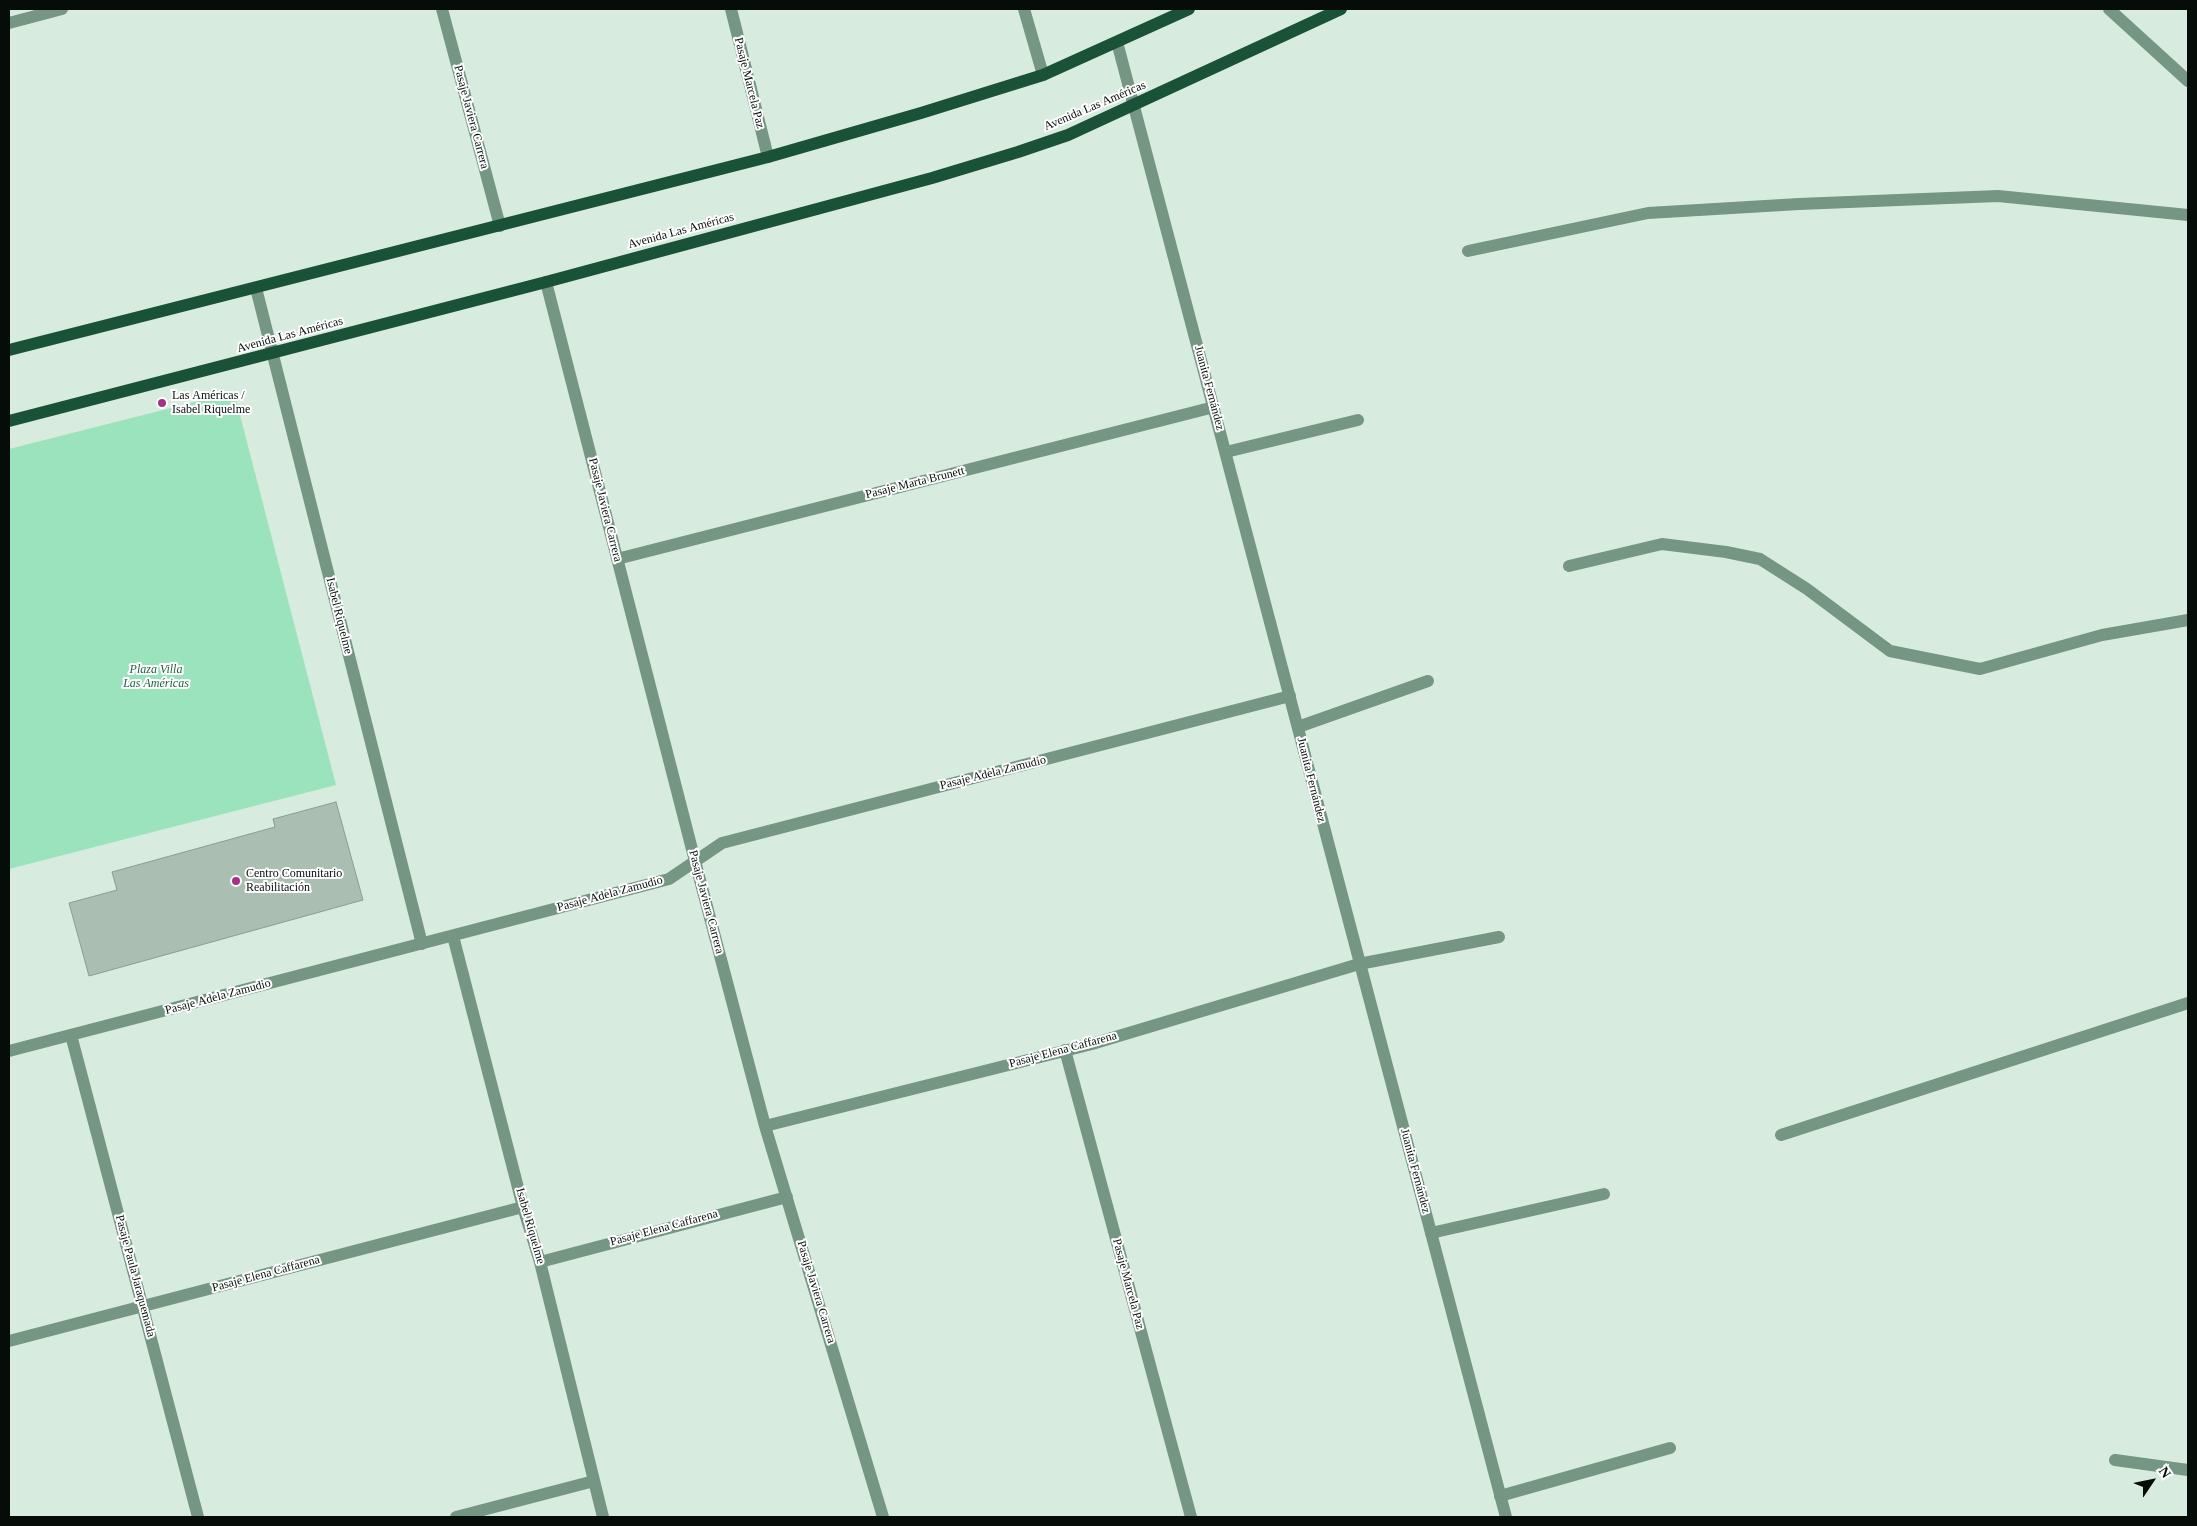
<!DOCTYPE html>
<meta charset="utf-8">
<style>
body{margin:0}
#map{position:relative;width:2197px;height:1526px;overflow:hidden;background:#d7ecdf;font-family:Georgia,serif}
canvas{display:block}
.frame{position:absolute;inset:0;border:10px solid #060d09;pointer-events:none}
.north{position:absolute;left:2127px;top:1456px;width:50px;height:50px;-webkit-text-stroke:4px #fff;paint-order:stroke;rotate:56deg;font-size:14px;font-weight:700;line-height:20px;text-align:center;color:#060d09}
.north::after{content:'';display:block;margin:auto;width:18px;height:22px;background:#060d09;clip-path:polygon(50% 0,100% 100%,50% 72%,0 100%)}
</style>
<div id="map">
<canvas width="2197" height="1526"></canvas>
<div class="frame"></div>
<div class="north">N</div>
</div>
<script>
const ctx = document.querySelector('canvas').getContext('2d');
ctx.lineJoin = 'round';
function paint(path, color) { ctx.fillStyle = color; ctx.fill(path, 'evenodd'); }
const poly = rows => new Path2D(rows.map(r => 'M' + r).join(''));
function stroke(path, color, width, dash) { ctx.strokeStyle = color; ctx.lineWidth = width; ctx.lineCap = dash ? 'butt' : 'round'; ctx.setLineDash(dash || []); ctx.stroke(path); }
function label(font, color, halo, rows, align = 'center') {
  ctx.font = font + ' Georgia,serif'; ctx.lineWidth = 4; ctx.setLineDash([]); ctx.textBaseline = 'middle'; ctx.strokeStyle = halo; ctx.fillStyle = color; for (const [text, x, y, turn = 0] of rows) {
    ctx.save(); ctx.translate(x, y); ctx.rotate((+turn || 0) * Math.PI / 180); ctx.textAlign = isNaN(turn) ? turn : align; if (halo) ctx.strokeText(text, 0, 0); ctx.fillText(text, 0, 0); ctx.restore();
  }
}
const green = poly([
 [234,392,336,785,9,869,9,449]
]);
const building = poly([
 [336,802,363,900,89,976,69,903,117,890,112,872,275,827,273,819,336,802]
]);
const service = poly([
 [1468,251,1648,213,1799,204,1998,196,2188,215],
 [1226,452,1358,420],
 [1569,566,1662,544,1726,552,1760,559,1807,589,1890,651,1980,669,2102,635,2188,620],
 [1298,727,1428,681],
 [1359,964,1499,937],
 [1781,1135,2188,1003],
 [1431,1233,1604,1194],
 [2115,1460,2188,1470],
 [1500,1496,1670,1448]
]);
const minor = poly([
 [442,9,500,226],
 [731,9,768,157],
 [1024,9,1043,75],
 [9,23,62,9],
 [546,282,695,861,765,1126,883,1517],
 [256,288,422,944],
 [617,559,1214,407],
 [453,936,523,1207,540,1262,603,1517],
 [71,1035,198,1517],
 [1065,1050,1191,1517],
 [9,1051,669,879,722,843,1290,696],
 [765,1126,1092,1044,1359,964],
 [540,1262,787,1197],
 [9,1341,523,1207],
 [456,1517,594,1481]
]);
const tertiary = poly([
 [2109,9,2188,81],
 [1117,42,1506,1517]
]);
const primary = poly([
 [9,350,768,157,921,113,1043,75,1189,9],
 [9,421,546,282,932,178,1018,152,1068,135,1341,9]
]);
const markers = [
 [162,403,5,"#a62f88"],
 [236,881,5,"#a62f88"]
];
const streetNames = [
 ["Pasaje Marcela Paz",749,83,76],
 ["Avenida Las Américas",1095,106,-23],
 ["Pasaje Javiera Carrera",471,117,75],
 ["Avenida Las Américas",681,231,-15],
 ["Avenida Las Américas",290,335,-15],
 ["Juanita Fernández",1209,388,75],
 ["Pasaje Marta Brunett",915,483,-14],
 ["Pasaje Javiera Carrera",605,510,76],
 ["Isabel Riquelme",339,616,76],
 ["Pasaje Adela Zamudio",993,773,-14],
 ["Juanita Fernández",1311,780,76],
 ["Pasaje Adela Zamudio",610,894,-15],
 ["Pasaje Javiera Carrera",706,902,75],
 ["Pasaje Adela Zamudio",218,997,-15],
 ["Pasaje Elena Caffarena",1063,1050,-15],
 ["Juanita Fernández",1415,1171,75],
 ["Isabel Riquelme",530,1226,74],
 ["Pasaje Elena Caffarena",664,1228,-15],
 ["Pasaje Elena Caffarena",266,1274,-15],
 ["Pasaje Paula Jaraquemada",135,1276,75],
 ["Pasaje Marcela Paz",1128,1284,75],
 ["Pasaje Javiera Carrera",816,1292,73]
];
const poiNames = [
 ["Las Américas /",172,396],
 ["Isabel Riquelme",172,410],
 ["Centro Comunitario",246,874],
 ["Reabilitación",246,888]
];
const parkNames = [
 ["Plaza Villa",156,670],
 ["Las Américas",156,684]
];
paint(green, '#9be3bc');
paint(building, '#aabeb2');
stroke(building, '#899d91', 1);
stroke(service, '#749683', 12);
stroke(minor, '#749683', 12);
stroke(tertiary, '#749683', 12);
stroke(primary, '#1a5238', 12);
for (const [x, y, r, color] of markers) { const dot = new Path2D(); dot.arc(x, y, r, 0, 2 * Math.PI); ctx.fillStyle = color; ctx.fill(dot); stroke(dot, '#fff', 2); }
label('12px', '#060d09', '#fff', streetNames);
label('12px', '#060d09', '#fff', poiNames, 'left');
label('italic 12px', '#1d5e40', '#fff', parkNames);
</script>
